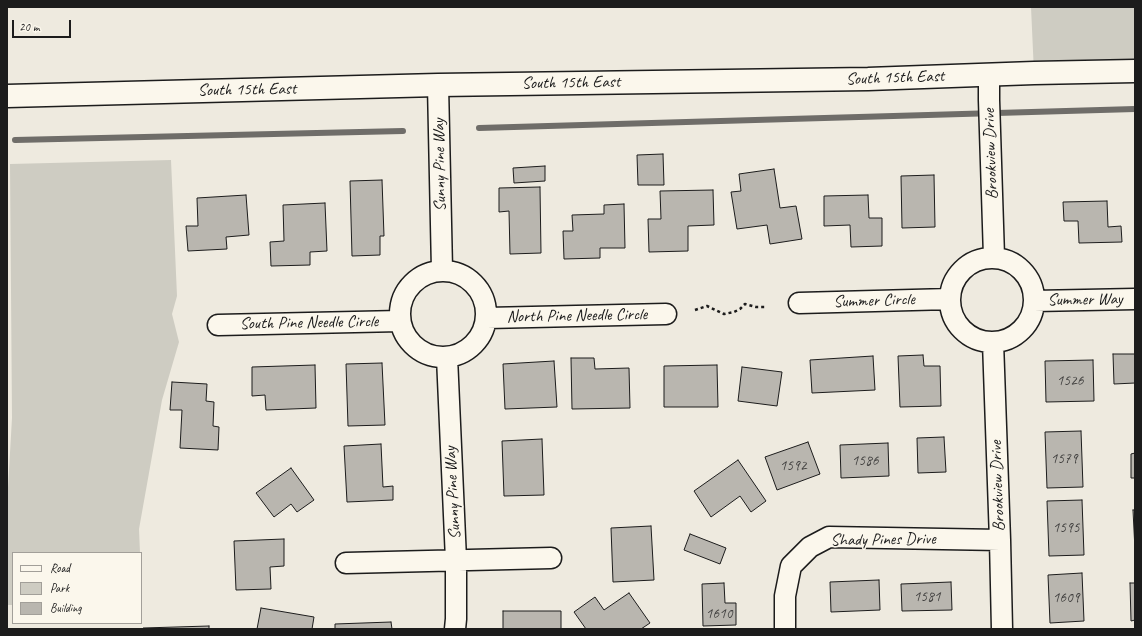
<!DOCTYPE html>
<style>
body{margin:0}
#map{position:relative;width:1142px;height:636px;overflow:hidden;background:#eeeadf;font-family:Caveat,sans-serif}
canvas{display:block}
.frame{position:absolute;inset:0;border:8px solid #1c1c1c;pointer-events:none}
.legend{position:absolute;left:12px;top:552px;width:130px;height:72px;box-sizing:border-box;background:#fbf7ec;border:1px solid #a29f99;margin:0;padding:5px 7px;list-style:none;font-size:12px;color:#1c1c1c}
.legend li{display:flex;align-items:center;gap:8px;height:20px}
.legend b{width:20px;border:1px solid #a29f99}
.scale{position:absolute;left:12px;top:20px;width:59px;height:18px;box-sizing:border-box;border:2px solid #1c1c1c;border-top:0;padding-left:5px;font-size:12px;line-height:14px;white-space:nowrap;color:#1c1c1c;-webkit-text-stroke:3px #fbf7ec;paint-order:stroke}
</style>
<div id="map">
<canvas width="1142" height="636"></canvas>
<div class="frame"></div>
<ul class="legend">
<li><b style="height:5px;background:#fbf7ec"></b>Road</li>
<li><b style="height:11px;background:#ceccc2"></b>Park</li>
<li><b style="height:11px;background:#b9b6af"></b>Building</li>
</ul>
<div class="scale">20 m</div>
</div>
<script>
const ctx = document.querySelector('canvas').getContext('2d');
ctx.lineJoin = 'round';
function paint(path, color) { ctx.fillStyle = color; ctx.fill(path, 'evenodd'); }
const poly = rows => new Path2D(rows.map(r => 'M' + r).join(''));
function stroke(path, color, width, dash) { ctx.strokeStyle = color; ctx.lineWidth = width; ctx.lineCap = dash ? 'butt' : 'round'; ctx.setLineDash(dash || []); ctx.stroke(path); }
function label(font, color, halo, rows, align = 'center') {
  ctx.font = font + ' Caveat,sans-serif'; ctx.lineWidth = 3; ctx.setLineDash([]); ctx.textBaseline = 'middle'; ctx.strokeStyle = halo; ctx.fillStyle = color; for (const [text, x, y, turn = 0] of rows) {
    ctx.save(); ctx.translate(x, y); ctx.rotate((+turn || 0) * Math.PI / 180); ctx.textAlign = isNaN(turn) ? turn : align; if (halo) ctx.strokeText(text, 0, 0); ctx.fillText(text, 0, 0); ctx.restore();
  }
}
const green = poly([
 [1031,7,1135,7,1135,70,1034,73],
 [171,160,177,296,172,314,179,342,162,400,139,529,140,553,13,553,13,605,7,605,7,505,12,418,10,164]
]);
const stream = poly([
 [479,128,1135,109],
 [15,140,403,131]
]);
const building = poly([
 [663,154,664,185,638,185,637,155,663,154],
 [545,166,545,181,514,183,513,168,545,166],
 [774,169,780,208,796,206,802,239,770,244,767,225,737,229,731,192,741,191,739,174,774,169],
 [934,175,935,227,902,228,901,176,934,175],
 [382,180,384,236,380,236,380,255,352,256,350,181,382,180],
 [540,187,541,253,510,254,509,211,499,212,499,188,540,187],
 [713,190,714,225,688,226,688,251,649,252,648,219,661,219,660,191,713,190],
 [246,195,249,235,226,237,227,249,188,251,186,226,198,226,197,198,246,195],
 [868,195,869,218,882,218,882,246,851,247,850,225,824,226,824,196,868,195],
 [1107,201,1108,227,1121,226,1122,242,1079,243,1078,221,1064,221,1063,202,1107,201],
 [325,203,327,251,310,252,310,265,271,266,270,242,284,241,283,205,325,203],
 [624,204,625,248,600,248,600,258,564,259,563,231,573,231,572,215,604,214,604,205,624,204],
 [1113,354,1135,354,1135,383,1114,384,1113,354],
 [923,355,924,366,940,366,941,406,900,407,898,356,923,355],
 [873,356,875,390,812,393,810,360,873,356],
 [571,358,594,358,595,369,629,368,630,408,572,409,571,358],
 [1093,360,1094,401,1046,402,1045,361,1093,360],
 [554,361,557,407,505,409,503,364,554,361],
 [382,363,385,425,348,426,346,364,382,363],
 [315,365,316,408,266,410,265,395,252,396,252,367,315,365],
 [717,365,718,407,664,407,664,366,717,365],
 [742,367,782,372,777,406,738,401,742,367],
 [172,382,207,384,206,401,214,402,213,426,219,427,218,450,180,448,182,410,170,410,172,382],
 [1081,431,1083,487,1047,488,1045,432,1081,431],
 [944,437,946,472,918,473,917,438,944,437],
 [542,439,544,495,504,496,502,441,542,439],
 [808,442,820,474,777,490,765,457,808,442],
 [888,443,889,476,841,478,840,445,888,443],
 [381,444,383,487,393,486,393,500,347,502,344,446,381,444],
 [1135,453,1135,478,1131,478,1131,454,1135,453],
 [738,460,766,501,751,512,740,496,711,517,694,491,738,460],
 [291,468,314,500,297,512,291,504,274,517,256,493,291,468],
 [1082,500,1084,555,1049,556,1047,501,1082,500],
 [1133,510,1135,510,1135,550,1133,510],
 [651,526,654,580,613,582,611,528,651,526],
 [690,534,726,548,720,564,684,550,690,534],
 [284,539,284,566,270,567,271,589,236,590,234,541,284,539],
 [1082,573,1084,621,1050,623,1048,575,1082,573],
 [879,580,880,610,831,612,830,582,879,580],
 [951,582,952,610,902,611,901,584,951,582],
 [724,583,725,603,736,603,736,625,703,626,702,584,724,583],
 [1130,583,1135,583,1135,620,1131,621,1130,583],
 [629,593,650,623,641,629,586,629,574,612,595,597,604,610,629,593],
 [261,608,314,617,312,629,257,629,261,608],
 [503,611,561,611,561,629,503,629,503,611],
 [391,622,392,629,335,629,335,624,391,622],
 [209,626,209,629,143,629,143,628,209,626]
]);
const path = poly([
 [695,310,707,306,724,314,734,312,740,309,745,304,756,307,765,307]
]);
const minor = poly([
 [989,75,989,100,994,257],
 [438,85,442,270],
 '950 300a42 42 0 1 1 84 0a42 42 0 1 1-84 0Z',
 '400 314a43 43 0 1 1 86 0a43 43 0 1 1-86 0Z',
 [1034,301,1135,299],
 [799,303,950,299],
 [487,318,666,314],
 [218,325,400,321],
 [993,342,1000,540,1002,629],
 [447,357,456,560,456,619,455,629],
 [346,563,551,558],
 [785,629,785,596,791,566,810,547,829,537,1000,540]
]);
const major = poly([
 [7,96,438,85,868,79,1034,73,1135,71]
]);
const numberNames = [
 ["1526",1070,381],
 ["1579",1064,459],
 ["1586",865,461],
 ["1592",793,466],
 ["1595",1066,528],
 ["1581",927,597],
 ["1609",1066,598],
 ["1610",719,614]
];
const streetNames = [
 ["South 15th East",895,78,-2],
 ["South 15th East",571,83,-1],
 ["South 15th East",247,90,-1],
 ["Brookview Drive",991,154,-92],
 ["Sunny Pine Way",440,165,-91],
 ["Summer Way",1085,300,-1],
 ["Summer Circle",874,301,-2],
 ["North Pine Needle Circle",577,316,-1],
 ["South Pine Needle Circle",309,323,-1],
 ["Brookview Drive",998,486,-92],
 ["Sunny Pine Way",453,493,-93],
 ["Shady Pines Drive",883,540,-1]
];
paint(green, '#ceccc2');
stroke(stream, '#6f6d69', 6);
paint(building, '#b9b6af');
stroke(building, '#1c1c1c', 1);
stroke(minor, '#1c1c1c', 23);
stroke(major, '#1c1c1c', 25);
stroke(path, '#1c1c1c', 2.5, [3, 3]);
stroke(minor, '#fbf7ec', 20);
stroke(major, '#fbf7ec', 22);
label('15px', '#434241', null, numberNames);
label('17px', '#1c1c1c', '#fbf7ec', streetNames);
</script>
